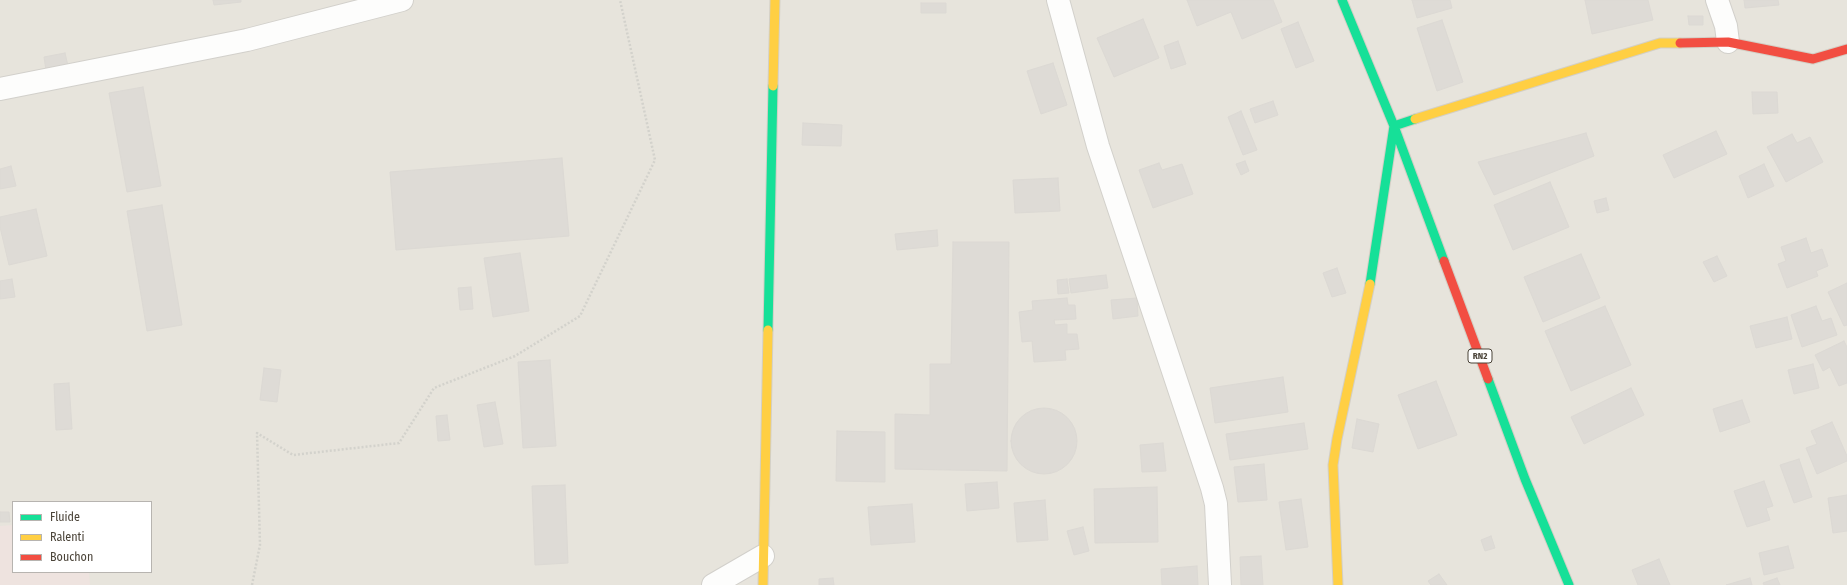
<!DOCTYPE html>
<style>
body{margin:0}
#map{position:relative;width:1847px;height:585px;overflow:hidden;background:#f4f2ee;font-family:"Fira Sans Condensed",sans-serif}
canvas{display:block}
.legend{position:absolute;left:12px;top:501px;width:140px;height:72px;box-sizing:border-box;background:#fff;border:1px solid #b7b4b0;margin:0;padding:5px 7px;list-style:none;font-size:12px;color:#4b4439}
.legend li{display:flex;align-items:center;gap:8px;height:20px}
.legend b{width:20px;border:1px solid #b7b4b0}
</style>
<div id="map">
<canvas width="1847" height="585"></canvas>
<ul class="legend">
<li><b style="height:5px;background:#16e098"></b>Fluide</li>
<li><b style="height:5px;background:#ffcf43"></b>Ralenti</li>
<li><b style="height:5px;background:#f24e42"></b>Bouchon</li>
</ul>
</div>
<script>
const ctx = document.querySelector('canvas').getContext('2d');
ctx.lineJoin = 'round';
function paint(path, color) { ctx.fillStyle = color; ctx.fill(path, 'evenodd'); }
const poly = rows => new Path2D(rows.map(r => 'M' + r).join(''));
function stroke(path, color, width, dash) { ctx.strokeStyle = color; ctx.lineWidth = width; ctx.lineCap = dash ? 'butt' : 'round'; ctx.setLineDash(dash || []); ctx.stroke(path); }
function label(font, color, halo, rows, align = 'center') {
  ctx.font = font + ' "Fira Sans Condensed",sans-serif'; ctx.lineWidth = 4; ctx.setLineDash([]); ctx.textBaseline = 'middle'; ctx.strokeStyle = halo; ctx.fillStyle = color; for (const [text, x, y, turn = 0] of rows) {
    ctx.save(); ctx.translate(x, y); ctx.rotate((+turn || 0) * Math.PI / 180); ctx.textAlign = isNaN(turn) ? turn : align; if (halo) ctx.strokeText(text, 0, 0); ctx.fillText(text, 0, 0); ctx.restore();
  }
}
const residential = poly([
 [0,0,1847,0,1847,585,0,585],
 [13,502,151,502,151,572,13,572]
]);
const medical = poly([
 [13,525,13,572,89,572,90,585,0,585,0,526]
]);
const building = poly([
 [213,0,241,0,241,2,214,5,213,0],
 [1187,0,1273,0,1282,22,1242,39,1231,12,1197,26,1187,0],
 [1412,0,1450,0,1452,8,1417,18,1412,0],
 [1585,0,1648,0,1653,20,1592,34,1585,0],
 [1744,0,1778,0,1779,5,1745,8,1744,0],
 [921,3,946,3,946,13,921,13,921,3],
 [1688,16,1703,16,1703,25,1689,25,1688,16],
 [1143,19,1159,58,1114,77,1097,38,1143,19],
 [1442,20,1463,82,1437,91,1417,28,1442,20],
 [1298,22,1314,61,1296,68,1281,29,1298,22],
 [1178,41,1186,64,1171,69,1164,46,1178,41],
 [65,53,68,66,46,70,44,57,65,53],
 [1053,63,1067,105,1041,114,1027,71,1053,63],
 [143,87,161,186,127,192,109,93,143,87],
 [1752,92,1777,92,1778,113,1753,114,1752,92],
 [1273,101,1278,115,1255,123,1250,109,1273,101],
 [1241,111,1257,150,1243,155,1228,117,1241,111],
 [803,123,842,125,841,146,802,145,803,123],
 [1716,131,1727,154,1674,178,1663,155,1716,131],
 [1586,133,1594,156,1494,195,1478,162,1586,133],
 [1792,134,1797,143,1810,137,1823,162,1786,182,1767,147,1792,134],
 [562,158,569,236,396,250,390,172,562,158],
 [1245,161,1249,171,1241,175,1236,164,1245,161],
 [1159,163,1162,170,1182,164,1193,194,1153,208,1139,170,1159,163],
 [1764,164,1774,186,1748,198,1739,176,1764,164],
 [11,166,16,186,0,189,0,169,11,166],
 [1058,178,1060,211,1015,213,1013,180,1058,178],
 [1550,182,1569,227,1513,250,1494,205,1550,182],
 [1606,198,1609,210,1597,213,1594,201,1606,198],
 [162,205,182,325,147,331,127,211,162,205],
 [36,209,47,256,9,265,0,227,0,217,36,209],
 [937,230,938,246,897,250,895,234,937,230],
 [1806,238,1811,253,1822,249,1828,266,1816,271,1818,276,1787,288,1778,264,1786,261,1781,247,1806,238],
 [953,242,1009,242,1007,471,895,469,895,414,930,415,930,364,951,364,953,242],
 [520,253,529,311,493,317,484,258,520,253],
 [1581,254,1600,298,1543,322,1524,277,1581,254],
 [1717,256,1727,276,1714,282,1703,262,1717,256],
 [1337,268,1346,293,1332,297,1323,273,1337,268],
 [1106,275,1108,288,1071,293,1069,279,1106,275],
 [12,279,15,297,0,299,0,281,12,279],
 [1067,279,1069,293,1058,294,1057,280,1067,279],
 [1847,283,1847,325,1844,326,1828,292,1847,283],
 [471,287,473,309,460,310,458,288,471,287],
 [1067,298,1068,305,1075,305,1076,319,1054,320,1055,325,1067,324,1067,334,1077,334,1079,349,1065,350,1066,360,1034,362,1032,341,1022,342,1019,312,1033,310,1032,301,1067,298],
 [1137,298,1138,316,1113,319,1111,300,1137,298],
 [1605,306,1631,365,1571,391,1545,331,1605,306],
 [1816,306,1822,321,1831,318,1837,335,1802,347,1791,315,1816,306],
 [1787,317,1792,339,1756,348,1750,326,1787,317],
 [1844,341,1847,347,1847,383,1839,386,1830,367,1823,371,1815,355,1844,341],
 [550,360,556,446,523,448,518,362,550,360],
 [1813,364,1819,388,1794,394,1788,370,1813,364],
 [264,368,281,370,277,402,260,400,264,368],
 [1283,377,1288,412,1215,423,1210,388,1283,377],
 [1436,381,1457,435,1418,449,1398,395,1436,381],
 [69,383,72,429,56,430,54,384,69,383],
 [1631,388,1644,415,1584,444,1571,417,1631,388],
 [1742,400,1750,422,1720,432,1713,409,1742,400],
 [495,402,503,444,484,447,477,405,495,402],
 '1011 441a33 33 0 1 1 66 0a33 33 0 1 1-66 0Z',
 [447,415,450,440,438,441,436,416,447,415],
 [1357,419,1379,424,1373,452,1352,448,1357,419],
 [1832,422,1847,456,1847,461,1817,474,1806,448,1817,444,1811,431,1832,422],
 [1304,423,1308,449,1230,460,1226,434,1304,423],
 [837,431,885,432,885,482,836,481,837,431],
 [1163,443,1166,471,1142,472,1140,445,1163,443],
 [1799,459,1812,497,1794,503,1780,465,1799,459],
 [1264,464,1267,500,1238,502,1234,467,1264,464],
 [1764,481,1773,506,1766,508,1770,520,1747,527,1734,491,1764,481],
 [997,482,999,508,967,511,965,484,997,482],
 [565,485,568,563,535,565,532,486,565,485],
 [1157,487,1158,542,1095,543,1094,489,1157,487],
 [1847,495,1847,531,1833,533,1828,498,1847,495],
 [1301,499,1308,547,1286,550,1279,502,1301,499],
 [1045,500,1048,540,1017,542,1014,503,1045,500],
 [912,504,915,542,871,545,868,507,912,504],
 [0,512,9,512,10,522,0,522,0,512],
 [1083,527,1089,551,1074,555,1067,531,1083,527],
 [1491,536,1495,548,1485,551,1481,540,1491,536],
 [1788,546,1794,568,1764,575,1759,553,1788,546],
 [1261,556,1263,585,1241,585,1240,557,1261,556],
 [1659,559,1670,585,1638,585,1632,570,1659,559],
 [1197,566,1198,585,1162,585,1161,569,1197,566],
 [1439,574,1447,585,1431,585,1428,581,1439,574],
 [833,578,834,585,819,585,819,579,833,578],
 [1750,578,1752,585,1726,585,1750,578],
 [1777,578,1780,585,1764,585,1763,583,1777,578]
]);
const path = poly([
 [252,585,260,545,257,433,293,455,399,443,434,388,515,356,580,316,655,160,620,0]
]);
const street = poly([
 [1058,0,1098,146,1212,488,1216,504,1220,585],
 [1717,0,1726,26,1728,42],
 [0,89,247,40,402,0],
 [713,585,763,556]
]);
const fast = poly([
 [1342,0,1394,126,1444,261],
 [1370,284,1394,126,1415,119],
 [768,330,773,86],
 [1488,379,1525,479,1569,585]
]);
const slow = poly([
 [773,86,775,0],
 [1415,119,1660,43,1680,43],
 [763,585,768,330],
 [1338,585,1333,465,1337,439,1370,284]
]);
const jam = poly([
 [1680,43,1728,42,1813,59,1847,49],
 [1444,261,1488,379]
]);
const shields = [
 [1480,356,24]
];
const shieldNames = [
 ["RN2",1480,356]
];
paint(residential, '#e7e4dc');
paint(medical, '#eee3df');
paint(building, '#dedbd6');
stroke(building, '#dcd9d4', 1);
stroke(street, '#d2d0cb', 24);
stroke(fast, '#d3cfc5', 11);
stroke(slow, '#d3cfc5', 11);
stroke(jam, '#d3cfc5', 11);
stroke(path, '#d3d2cc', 2.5, [2, 2]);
stroke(street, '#fdfdfc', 22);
stroke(fast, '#16e098', 9);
stroke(slow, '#ffcf43', 9);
stroke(jam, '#f24e42', 9);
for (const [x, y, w] of shields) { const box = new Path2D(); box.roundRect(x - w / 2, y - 7, w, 14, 3); ctx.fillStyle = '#fff'; ctx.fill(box); stroke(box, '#4b4439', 1); }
label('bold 9px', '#4b4439', null, shieldNames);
</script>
